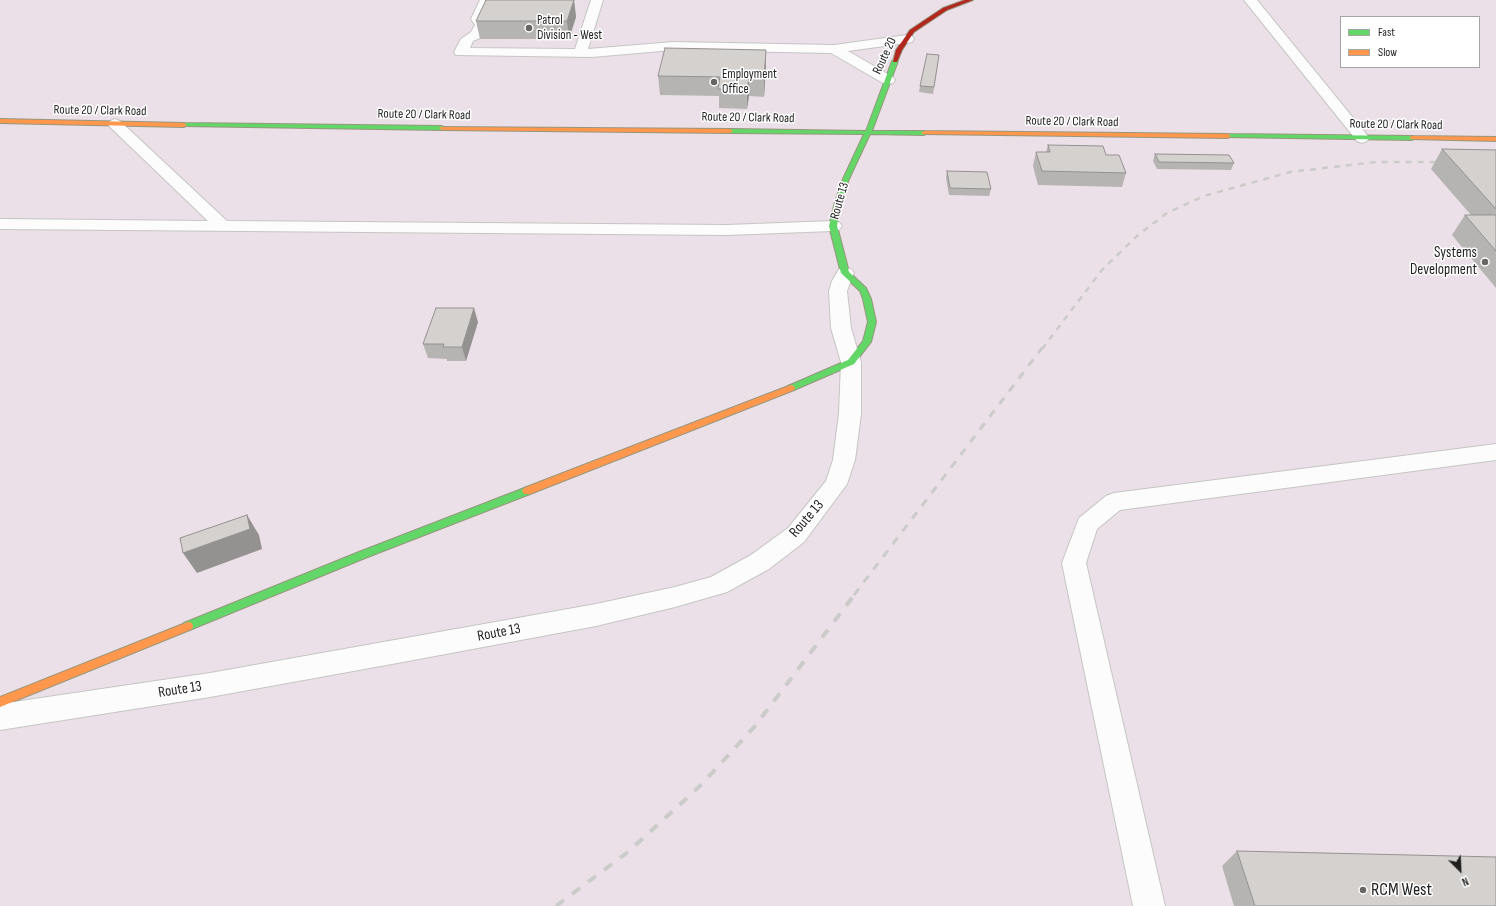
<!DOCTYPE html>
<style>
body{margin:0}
#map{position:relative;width:1496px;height:906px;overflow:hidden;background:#edebe8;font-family:"Sofia Sans Condensed",sans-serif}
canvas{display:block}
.legend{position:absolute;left:1340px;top:16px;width:140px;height:52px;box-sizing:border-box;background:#fff;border:1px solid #a5a5a5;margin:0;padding:5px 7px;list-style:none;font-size:12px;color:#1f1f1f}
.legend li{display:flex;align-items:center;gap:8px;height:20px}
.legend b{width:20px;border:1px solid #a5a5a5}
.north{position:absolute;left:1440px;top:850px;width:40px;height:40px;-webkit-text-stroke:3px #fff;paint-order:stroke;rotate:156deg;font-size:11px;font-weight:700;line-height:16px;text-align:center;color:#1f1f1f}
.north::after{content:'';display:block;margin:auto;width:14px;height:18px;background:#1f1f1f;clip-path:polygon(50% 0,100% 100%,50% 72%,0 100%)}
</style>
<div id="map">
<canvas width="1496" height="906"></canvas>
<ul class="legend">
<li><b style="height:5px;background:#63d668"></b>Fast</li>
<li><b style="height:5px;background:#ff974d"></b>Slow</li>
</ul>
<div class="north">N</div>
</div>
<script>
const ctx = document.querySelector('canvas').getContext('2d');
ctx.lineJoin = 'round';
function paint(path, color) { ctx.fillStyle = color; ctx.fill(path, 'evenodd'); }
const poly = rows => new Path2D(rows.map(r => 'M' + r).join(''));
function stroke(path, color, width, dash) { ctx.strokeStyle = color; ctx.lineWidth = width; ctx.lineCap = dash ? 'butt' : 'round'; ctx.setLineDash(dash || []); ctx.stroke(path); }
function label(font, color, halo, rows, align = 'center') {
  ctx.font = font + ' "Sofia Sans Condensed",sans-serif'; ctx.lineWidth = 3; ctx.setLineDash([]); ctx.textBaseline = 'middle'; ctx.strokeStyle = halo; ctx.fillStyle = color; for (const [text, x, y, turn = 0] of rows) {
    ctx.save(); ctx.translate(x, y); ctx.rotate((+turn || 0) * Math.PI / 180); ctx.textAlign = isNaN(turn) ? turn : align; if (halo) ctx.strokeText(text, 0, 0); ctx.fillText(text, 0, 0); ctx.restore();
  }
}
const industrial = poly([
 [0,0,1496,0,1496,906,0,906],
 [1341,17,1479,17,1479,67,1341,67]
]);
const lane = poly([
 [480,0,492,0,483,19,487,25,482,37,473,41,470,48,575,49,591,0,603,0,588,49,673,42,834,45,907,35,912,36,914,39,912,42,907,43,848,51,893,77,895,80,893,83,888,84,883,83,831,53,673,50,592,57,456,55,454,52,461,39,471,32,475,25,471,19,480,0],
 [1244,0,1257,0,1367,135,1370,138,1367,141,1362,143,1357,141,1244,0],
 [115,119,120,121,227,221,727,225,833,221,839,222,842,226,839,230,833,231,727,235,0,229,0,219,208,221,110,127,107,124,110,121,115,119]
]);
const street = poly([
 [845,268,851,269,854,273,847,291,851,328,861,362,861,414,855,460,847,484,804,542,769,569,727,592,675,607,596,626,392,664,210,697,0,730,0,704,210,673,596,604,675,587,711,577,751,555,788,528,826,481,833,460,839,414,841,362,831,328,829,291,832,281,839,269,845,268],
 [1496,444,1496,460,1120,510,1097,529,1086,563,1165,906,1133,906,1062,563,1079,518,1106,496,1114,493,1496,444]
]);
const fast = poly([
 [895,59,898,61,872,131,924,131,927,133,924,135,870,134,849,179,841,202,837,226,849,272,866,288,871,299,876,322,871,342,854,364,794,390,788,390,787,388,788,386,848,360,863,341,868,322,863,299,860,291,841,273,829,226,835,202,843,179,864,134,730,133,727,131,730,129,866,131,892,61,895,59],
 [184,123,442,126,445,128,442,130,182,126,182,124,184,123],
 [1228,134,1412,136,1415,138,1412,140,1226,137,1226,135,1228,134],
 [527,487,530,488,532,491,530,494,365,558,192,629,188,630,184,629,183,626,184,623,359,552,527,487]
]);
const slow = poly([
 [0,119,184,123,187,125,184,127,0,123,0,119],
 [440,127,730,129,733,131,730,133,442,130,439,128,440,127],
 [924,131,1228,134,1231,136,1228,138,922,134,922,132,924,131],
 [1412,136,1496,137,1496,141,1410,139,1410,137,1412,136],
 [791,385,794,386,795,388,794,390,530,494,524,494,522,491,524,488,791,385],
 [188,622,192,623,193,626,192,629,0,707,0,697,188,622]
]);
const jam = poly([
 [965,0,973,0,947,10,914,32,902,50,897,62,893,62,896,50,910,30,943,8,965,0]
]);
const railFar2 = poly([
 [1042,349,1102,270,1138,235,1167,213,1204,196,1290,172,1376,162,1446,162]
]);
const railFar1 = poly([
 [854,595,1042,348]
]);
const rail = poly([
 [556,906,628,852,701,785,755,726,855,594]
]);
const wall = poly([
 [486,0,574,0,576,17,569,39,480,39,476,21],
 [939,55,933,94,919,92,920,86],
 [766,68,764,97,749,96,747,109,719,108,719,96,660,95,658,76],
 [1048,145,1106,155,1126,173,1122,187,1038,185,1033,166,1036,152,1046,152],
 [1442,149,1496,150,1496,288,1452,235,1465,215,1471,215,1431,169],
 [1155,154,1234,163,1231,170,1157,169,1153,161],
 [947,171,991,189,989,196,949,195,946,178],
 [478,322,466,361,447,361,447,359,428,358,423,344],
 [1237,851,1496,906,1234,906,1222,866]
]);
const shadedWall = poly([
 [574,0,576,17,569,39,567,21],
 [766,50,766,68,764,97,764,78],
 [749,78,749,96,747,109,747,90],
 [474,308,478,322,466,361,462,347],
 [247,515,259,535,262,549,197,573,183,553]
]);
const building = poly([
 [486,0,574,0,567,21,476,21,486,0],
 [665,48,766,50,764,78,749,78,747,90,718,89,720,77,658,76,665,48],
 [927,54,939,55,934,87,920,86,927,54],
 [1048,145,1103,146,1106,155,1119,155,1126,173,1042,171,1036,152,1050,152,1048,145],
 [1442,149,1496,150,1496,209,1442,149],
 [1155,154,1229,155,1234,163,1159,162,1155,154],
 [947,171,987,172,991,189,950,188,947,171],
 [1465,215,1496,215,1496,251,1465,215],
 [436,308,474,308,462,347,443,347,444,344,423,344,436,308],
 [247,515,250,529,183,553,180,538,247,515],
 [1237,851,1496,857,1496,906,1255,906,1237,851]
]);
const markers = [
 [529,28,4,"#676665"],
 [714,82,4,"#676665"],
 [1485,262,4,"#676665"],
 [1363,890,4,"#676665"]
];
const farPoinames = [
 ["Patrol",537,21],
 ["Division - West",537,36],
 ["Employment",722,75],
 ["Office",722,90]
];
const farStreetnames = [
 ["Route 20",885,56,-65],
 ["Route 20 / Clark Road",100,111,1],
 ["Route 20 / Clark Road",424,115,1],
 ["Route 20 / Clark Road",748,118,1],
 ["Route 20 / Clark Road",1072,122,1],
 ["Route 20 / Clark Road",1396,125,1],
 ["Route 13",840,201,-74]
];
const poiNames = [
 ["Systems",1477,253],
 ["Development",1477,270]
];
const streetNames = [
 ["Route 13",807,519,-49],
 ["Route 13",499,633,-11],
 ["Route 13",180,690,-9]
];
const nearPoinames = [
 ["RCM West",1371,890]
];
paint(industrial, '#ebe0e7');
stroke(lane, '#c6c5c4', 2);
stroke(street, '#c6c5c4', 2);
stroke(fast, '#97977f', 2);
stroke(slow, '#97977f', 2);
stroke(jam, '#97977f', 2);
paint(lane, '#fcfcfc');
paint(street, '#fcfcfc');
paint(fast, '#63d668');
paint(slow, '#ff974d');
paint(jam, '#b3261e');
stroke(railFar2, '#cbcbca', 2.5, [6, 6]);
stroke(railFar1, '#cbcbca', 3, [8, 8]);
stroke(rail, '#cbcbca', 4, [10, 10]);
paint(wall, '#b6b4b2');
paint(shadedWall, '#949291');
paint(building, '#d4d1cf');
stroke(building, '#949291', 1);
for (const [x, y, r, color] of markers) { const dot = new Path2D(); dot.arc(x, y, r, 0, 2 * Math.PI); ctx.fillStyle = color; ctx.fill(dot); stroke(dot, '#fff', 1.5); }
label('13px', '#1f1f1f', '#fff', farPoinames, 'left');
label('13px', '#1f1f1f', '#fff', farStreetnames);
label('15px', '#1f1f1f', '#fff', poiNames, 'right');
label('15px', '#1f1f1f', '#fff', streetNames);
label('18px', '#1f1f1f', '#fff', nearPoinames, 'left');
</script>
